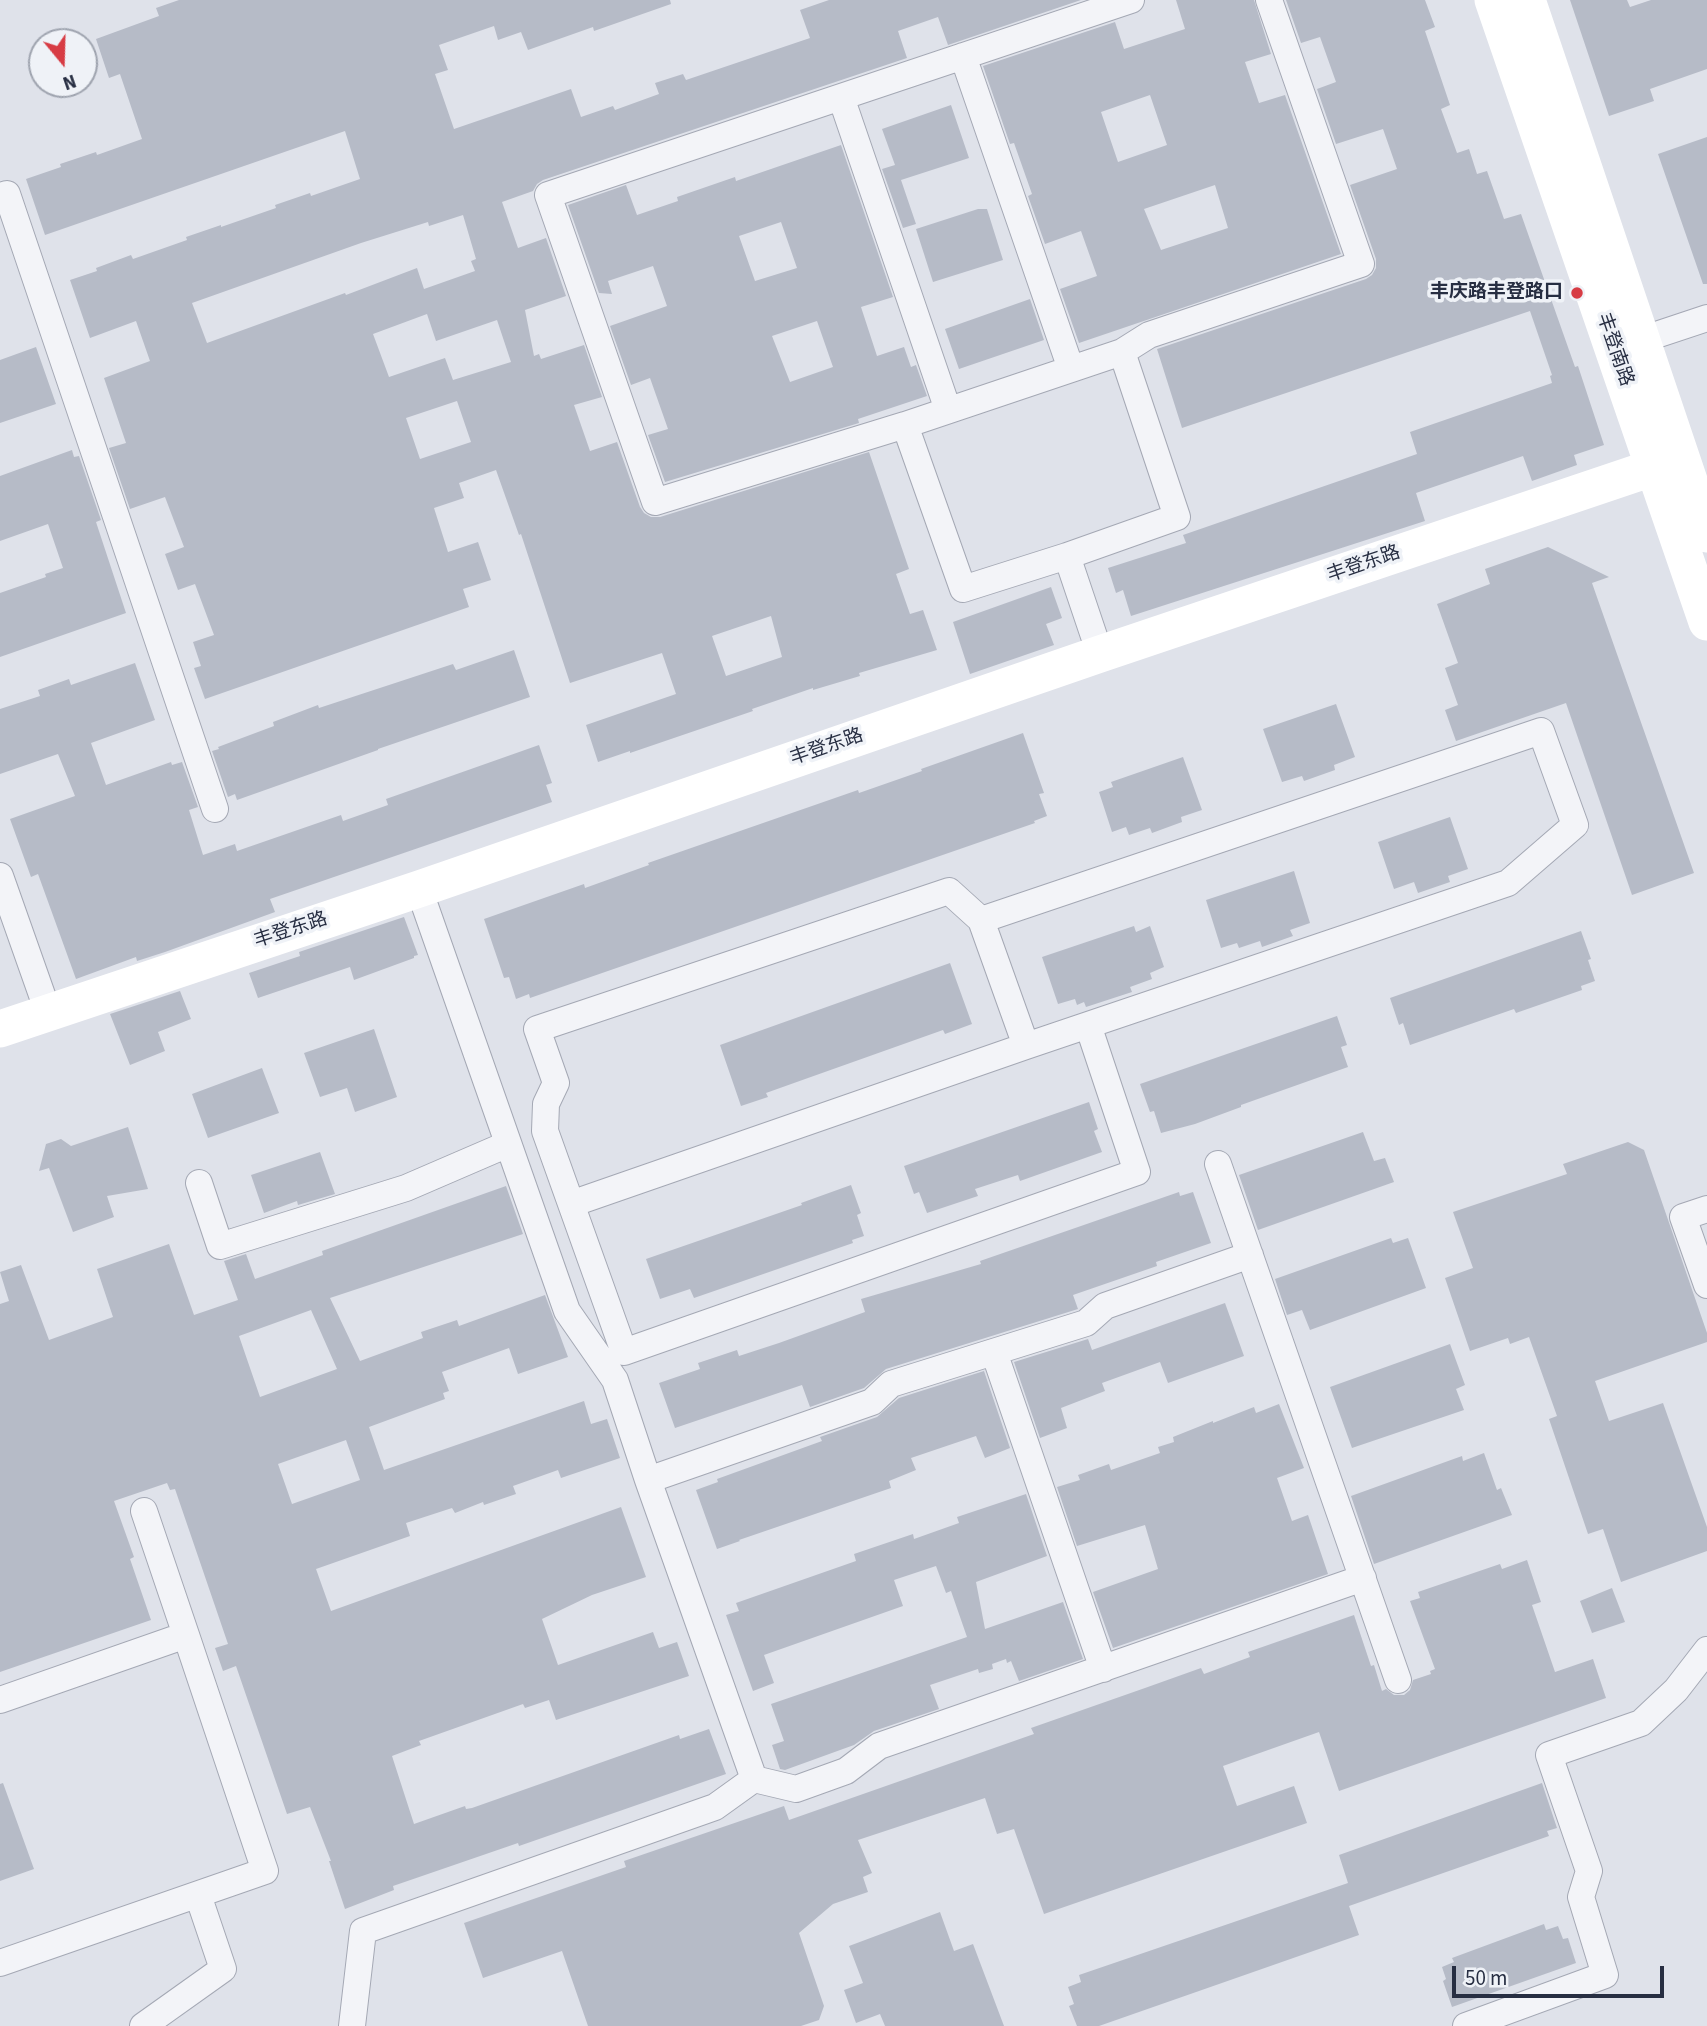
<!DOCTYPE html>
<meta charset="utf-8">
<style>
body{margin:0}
#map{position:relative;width:1707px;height:2026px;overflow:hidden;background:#dfe2ea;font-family:"Source Sans 3",sans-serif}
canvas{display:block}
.north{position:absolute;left:28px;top:28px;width:70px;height:70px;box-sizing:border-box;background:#eff2f7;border:2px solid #9fa4af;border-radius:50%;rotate:161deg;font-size:19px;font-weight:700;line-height:28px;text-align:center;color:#272e42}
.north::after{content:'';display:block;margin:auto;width:24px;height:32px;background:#d73c44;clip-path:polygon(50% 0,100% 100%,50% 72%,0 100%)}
.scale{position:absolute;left:1452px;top:1966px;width:212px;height:32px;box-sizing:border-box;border:4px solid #272e42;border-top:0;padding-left:9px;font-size:21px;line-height:24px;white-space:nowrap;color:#272e42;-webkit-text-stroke:5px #eff2f7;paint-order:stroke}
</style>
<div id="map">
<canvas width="1707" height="2026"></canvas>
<div class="north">N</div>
<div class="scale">50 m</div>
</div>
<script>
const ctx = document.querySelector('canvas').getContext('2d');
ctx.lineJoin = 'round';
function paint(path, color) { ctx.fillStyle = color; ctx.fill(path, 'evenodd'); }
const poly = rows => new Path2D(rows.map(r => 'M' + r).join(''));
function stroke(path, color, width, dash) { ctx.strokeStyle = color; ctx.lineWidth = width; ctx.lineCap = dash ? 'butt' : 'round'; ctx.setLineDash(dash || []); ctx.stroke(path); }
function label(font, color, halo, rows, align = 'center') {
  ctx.font = font + ' "Source Sans 3","Noto Sans SC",sans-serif'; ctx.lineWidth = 7; ctx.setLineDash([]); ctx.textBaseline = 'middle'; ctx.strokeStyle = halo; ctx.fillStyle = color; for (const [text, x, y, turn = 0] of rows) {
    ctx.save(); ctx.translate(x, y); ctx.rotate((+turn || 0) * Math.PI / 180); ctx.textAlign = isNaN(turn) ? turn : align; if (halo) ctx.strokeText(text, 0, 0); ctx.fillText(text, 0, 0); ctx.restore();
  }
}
const building = poly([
 [179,0,670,0,671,4,594,31,593,27,528,50,521,32,498,40,494,26,439,45,448,70,435,74,454,129,571,89,581,117,613,106,615,110,659,94,655,83,683,74,686,80,810,38,800,10,829,0,1081,0,948,45,938,17,898,31,907,58,543,180,537,184,533,191,502,202,518,248,546,238,566,296,525,310,534,356,539,354,541,359,584,345,602,397,574,405,590,451,617,442,640,507,644,513,651,517,660,517,869,452,909,569,896,574,910,614,923,610,937,650,859,673,860,676,813,690,813,688,752,709,753,711,630,753,630,751,598,762,586,725,676,694,662,653,570,683,521,534,519,535,496,470,459,483,464,498,434,508,448,552,478,542,491,580,463,589,469,607,205,699,194,668,201,666,193,642,214,635,195,584,178,590,165,554,184,547,165,497,130,509,109,448,126,443,104,378,150,361,136,321,90,338,70,280,97,271,96,268,131,255,133,259,187,240,186,237,221,225,221,227,276,208,275,205,310,193,311,196,360,179,345,131,45,235,26,179,61,167,60,164,96,152,97,155,142,139,120,74,109,78,96,39,159,16,156,8],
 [463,215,476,259,471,261,475,271,424,289,417,268,346,295,345,293,207,343,192,303,361,243,428,222,429,226],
 [427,314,436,341,497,320,511,362,453,380,445,358,389,377,373,334],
 [457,401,471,442,420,459,406,418],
 [771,616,782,657,726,676,712,636],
 [1176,0,1254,0,1271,54,1245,62,1259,103,1285,95,1341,254,1079,343,1060,289,1097,276,1081,231,1045,244,1028,196,1032,194,1014,143,1010,144,983,66,1115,22,1124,49,1185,29],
 [1150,95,1167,145,1118,162,1101,112],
 [1215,185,1228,228,1161,250,1144,209],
 [1286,0,1425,0,1435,27,1425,31,1450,105,1441,109,1457,153,1469,149,1477,174,1487,171,1504,219,1521,214,1575,367,1578,366,1604,445,1574,455,1577,465,1532,481,1523,456,1416,493,1425,521,1131,616,1123,590,1116,593,1108,568,1186,543,1183,535,1417,454,1410,432,1552,383,1550,376,1552,375,1530,311,1182,428,1157,349,1366,279,1372,275,1376,268,1376,259,1350,185,1397,169,1383,129,1336,144,1317,89,1336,82,1320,37,1301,43],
 [1570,0,1627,0,1630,7,1651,0,1707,0,1707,69,1650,89,1654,101,1609,116],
 [951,105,969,158,901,180,916,224,903,228,882,169,895,165,882,129],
 [1707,137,1707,284,1703,284,1658,154],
 [841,145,893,297,861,307,877,356,904,347,911,367,916,365,927,396,858,419,859,423,665,482,648,435,668,429,650,378,631,385,610,326,667,306,653,266,608,281,612,294,599,293,568,205,626,185,637,215,678,201,677,197,735,177,736,181],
 [781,222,797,268,755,281,739,236],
 [817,321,833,367,790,382,772,336],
 [978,209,987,209,1003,260,933,282,916,229],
 [1030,299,1044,340,959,369,945,329],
 [36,347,56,404,0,423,0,360],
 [72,450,74,457,79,456,101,520,96,522,126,613,0,657,0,593,46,577,45,574,63,568,48,524,0,541,0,476],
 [1548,547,1609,577,1592,583,1694,873,1632,895,1566,703,1456,741,1445,710,1458,705,1445,668,1458,663,1437,604,1490,584,1485,569],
 [1051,587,1062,618,1046,624,1054,645,970,674,953,622],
 [514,650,530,697,378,749,378,750,237,800,235,794,228,797,212,751,219,749,218,747,274,726,273,722,318,705,319,708,453,664,456,670],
 [135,663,155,720,91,743,106,785,171,762,172,765,182,762,198,807,189,810,203,855,235,844,237,851,341,815,343,821,388,805,386,799,539,745,552,783,546,785,552,802,270,899,275,912,165,952,137,961,136,957,76,979,38,874,31,877,10,819,75,796,58,754,0,774,0,709,40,696,38,690,69,679,71,685],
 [1336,704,1355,757,1334,765,1335,770,1304,781,1302,776,1282,782,1263,729],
 [1023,733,1044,793,1039,794,1047,816,1034,821,1035,823,530,998,529,994,516,999,509,977,504,978,484,919,584,884,585,888,649,865,648,863,858,790,859,793,922,771,921,769],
 [1183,757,1202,810,1181,817,1182,822,1152,833,1150,828,1129,835,1126,827,1112,832,1099,792,1113,787,1111,782],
 [1450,817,1468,869,1448,876,1450,882,1418,893,1414,882,1394,889,1378,842],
 [1294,871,1310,923,1290,930,1293,936,1262,947,1260,941,1239,948,1237,943,1221,948,1206,900],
 [404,917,418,955,414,956,414,958,354,980,350,967,258,998,249,973,300,956,299,952],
 [1134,926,1136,932,1150,926,1164,967,1150,973,1152,979,1130,987,1132,992,1086,1007,1084,1002,1077,1005,1075,999,1058,1004,1042,957],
 [1581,931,1591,959,1588,960,1595,981,1581,986,1582,990,1516,1013,1514,1009,1410,1045,1403,1023,1399,1025,1390,998],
 [950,963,972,1024,945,1034,943,1030,808,1078,766,1093,768,1097,741,1106,720,1045],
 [180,991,191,1019,158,1032,165,1051,130,1065,110,1014],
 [1337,1016,1347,1045,1341,1047,1348,1067,1255,1100,1241,1105,1241,1107,1195,1124,1161,1133,1154,1111,1150,1112,1140,1084],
 [374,1029,397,1097,355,1112,347,1088,320,1097,304,1053],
 [262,1068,279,1113,208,1138,192,1094],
 [1089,1102,1098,1129,1094,1131,1102,1152,1020,1181,1018,1175,975,1189,978,1196,927,1213,919,1192,914,1194,904,1166],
 [128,1127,148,1189,107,1196,114,1217,73,1232,49,1168,39,1171,46,1144,61,1139,71,1146],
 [1363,1132,1374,1161,1385,1158,1394,1182,1258,1230,1239,1175],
 [1628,1142,1644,1150,1707,1333,1707,1342,1595,1381,1609,1421,1663,1403,1707,1527,1707,1551,1621,1582,1603,1529,1588,1534,1549,1419,1557,1416,1529,1337,1510,1344,1508,1338,1470,1351,1445,1278,1473,1268,1453,1212,1567,1174,1563,1164],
 [320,1152,335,1194,298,1205,297,1201,264,1213,251,1175],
 [851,1185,861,1213,857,1215,864,1236,852,1240,853,1243,694,1298,690,1289,660,1299,646,1259,802,1205,801,1203],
 [506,1186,523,1234,330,1298,360,1361,423,1338,421,1332,457,1320,459,1326,545,1295,568,1357,518,1374,509,1348,442,1372,449,1391,443,1393,445,1399,369,1427,384,1470,584,1401,591,1424,607,1419,620,1458,561,1478,558,1470,513,1486,516,1494,484,1505,483,1502,455,1513,452,1508,406,1523,410,1536,316,1569,331,1611,621,1507,646,1577,592,1595,542,1619,558,1665,653,1632,659,1648,677,1642,689,1676,556,1720,549,1700,525,1708,523,1704,419,1741,421,1745,392,1756,414,1824,465,1806,466,1809,472,1808,679,1735,680,1739,709,1729,726,1774,519,1846,518,1843,393,1886,394,1890,345,1909,329,1861,331,1861,310,1807,287,1814,236,1666,223,1671,215,1648,228,1644,175,1489,170,1490,167,1483,114,1501,134,1557,130,1559,151,1620,0,1672,0,1304,9,1301,0,1272,21,1265,49,1340,113,1317,97,1269,169,1244,194,1315,238,1300,224,1261,246,1254,255,1279,323,1255,322,1251],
 [311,1310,337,1369,260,1397,239,1336],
 [346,1440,360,1480,292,1504,278,1464],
 [1179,1192,1180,1196,1193,1192,1211,1243,1156,1262,1157,1266,1073,1295,1078,1309,886,1369,864,1388,810,1407,802,1385,675,1428,659,1383,700,1369,698,1363,737,1350,739,1356,779,1343,865,1312,861,1299,981,1264,980,1261],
 [1391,1238,1393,1243,1408,1238,1426,1288,1310,1330,1302,1310,1287,1315,1275,1279],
 [1225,1303,1244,1356,1168,1383,1160,1362,1102,1383,1105,1391,1061,1408,1067,1428,1040,1438,1014,1362,1088,1339,1092,1350],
 [1450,1344,1465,1385,1456,1389,1464,1410,1352,1448,1330,1387],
 [984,1371,1010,1448,985,1458,976,1436,911,1458,916,1470,889,1481,891,1488,739,1540,740,1541,717,1549,696,1490,718,1482,717,1479,822,1441,820,1437,877,1417,899,1398],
 [1279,1404,1304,1468,1277,1478,1292,1521,1308,1515,1328,1574,1113,1648,1093,1592,1158,1569,1145,1525,1077,1546,1057,1487,1080,1480,1078,1475,1109,1464,1111,1470,1160,1453,1158,1447,1174,1442,1173,1437,1213,1421,1213,1423,1254,1407,1256,1413],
 [1484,1453,1497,1490,1501,1488,1512,1515,1374,1564,1351,1496,1462,1456,1463,1461],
 [1026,1494,1047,1556,976,1582,985,1629,1063,1602,1083,1659,1019,1681,1011,1661,1007,1663,1006,1659,992,1664,993,1669,979,1673,978,1669,930,1685,939,1709,874,1731,854,1745,785,1770,780,1769,772,1745,784,1741,771,1704,967,1637,951,1591,946,1593,936,1566,894,1580,903,1606,764,1655,774,1683,753,1691,726,1615,739,1611,736,1603,856,1561,854,1554,913,1534,914,1539,959,1523,957,1517],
 [1527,1560,1541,1602,1532,1605,1555,1672,1593,1659,1606,1698,1339,1791,1319,1732,1223,1766,1237,1806,1294,1786,1307,1823,1044,1914,1014,1829,997,1834,985,1798,858,1840,872,1873,863,1877,868,1892,833,1904,799,1933,824,2006,819,2020,801,2026,588,2026,562,1951,483,1978,464,1923,626,1867,624,1861,784,1806,789,1820,1034,1734,1031,1728,1145,1688,1201,1668,1204,1674,1250,1657,1248,1652,1354,1615,1371,1666,1374,1665,1382,1691,1386,1689,1394,1695,1404,1695,1410,1690,1413,1680,1431,1674,1430,1671,1435,1669,1410,1601,1420,1598,1418,1592,1500,1564,1502,1569],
 [1612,1588,1625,1622,1592,1633,1580,1601],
 [3,1783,34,1869,0,1881,0,1784],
 [1542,1783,1557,1828,1547,1831,1549,1836,1349,1906,1359,1935,1099,2026,1077,2026,1069,2006,1074,2004,1068,1987,1081,1982,1079,1975,1348,1883,1339,1855],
 [940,1912,954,1951,973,1944,1004,2026,885,2026,880,2014,856,2023,844,1990,863,1983,849,1946],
 [1544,1924,1546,1930,1558,1926,1563,1939,1568,1938,1576,1963,1452,2007,1443,1981,1446,1979,1442,1967,1454,1962,1452,1958]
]);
const street = poly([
 [963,56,1071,369],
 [841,97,948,410],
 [0,196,7,194,215,809],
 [1641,340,1707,318],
 [1122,352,1149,335,1361,264,1269,0],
 [905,425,655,502,548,195,1131,0],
 [1067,556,963,589,905,425,1122,352,1177,517,1067,556,1100,654],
 [0,876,48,1012],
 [419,889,567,1311,615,1380,648,1480,754,1779],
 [981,920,949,891,537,1029,556,1083,546,1104,545,1131,624,1352,1137,1172,1088,1025],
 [1218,1164,1398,1680],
 [199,1183,220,1246,406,1188,508,1144],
 [571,1204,1026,1046,1508,883,1575,825,1541,731,981,920,1026,1046],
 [1707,1209,1683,1217,1707,1285],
 [994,1352,1103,1669],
 [648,1480,872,1402,891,1384,1086,1323,1105,1306,1250,1255],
 [0,1700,186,1635,144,1511],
 [0,1963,265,1871,186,1635],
 [143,2026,223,1969,198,1895],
 [352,2026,363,1931,715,1807,754,1779,796,1789,846,1771,879,1746,1363,1578],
 [1466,2026,1605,1975,1581,1897,1589,1871,1549,1755,1641,1723,1676,1690,1707,1650]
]);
const secondary = poly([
 [1493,0,1707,622],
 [1527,0,1707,534],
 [0,1029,419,889,1100,654,1655,467]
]);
const markers = [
 [1577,293,7,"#d73c44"]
];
const poiNames = [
 ["丰庆路丰登路口",1563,293]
];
const streetNames = [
 ["丰登南路",1614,350,71],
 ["丰登东路",1364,565,-19],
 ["丰登东路",827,748,-19],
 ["丰登东路",291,931,-18]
];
paint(building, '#b6bbc7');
stroke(street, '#a4a8b4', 28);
stroke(street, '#f3f4f8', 26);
stroke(secondary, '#fff', 37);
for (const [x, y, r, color] of markers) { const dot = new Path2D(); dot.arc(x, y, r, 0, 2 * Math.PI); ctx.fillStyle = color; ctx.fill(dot); stroke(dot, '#eff2f7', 2.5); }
label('bold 19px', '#272e42', '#eff2f7', poiNames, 'right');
label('19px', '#272e42', '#eff2f7', streetNames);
</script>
